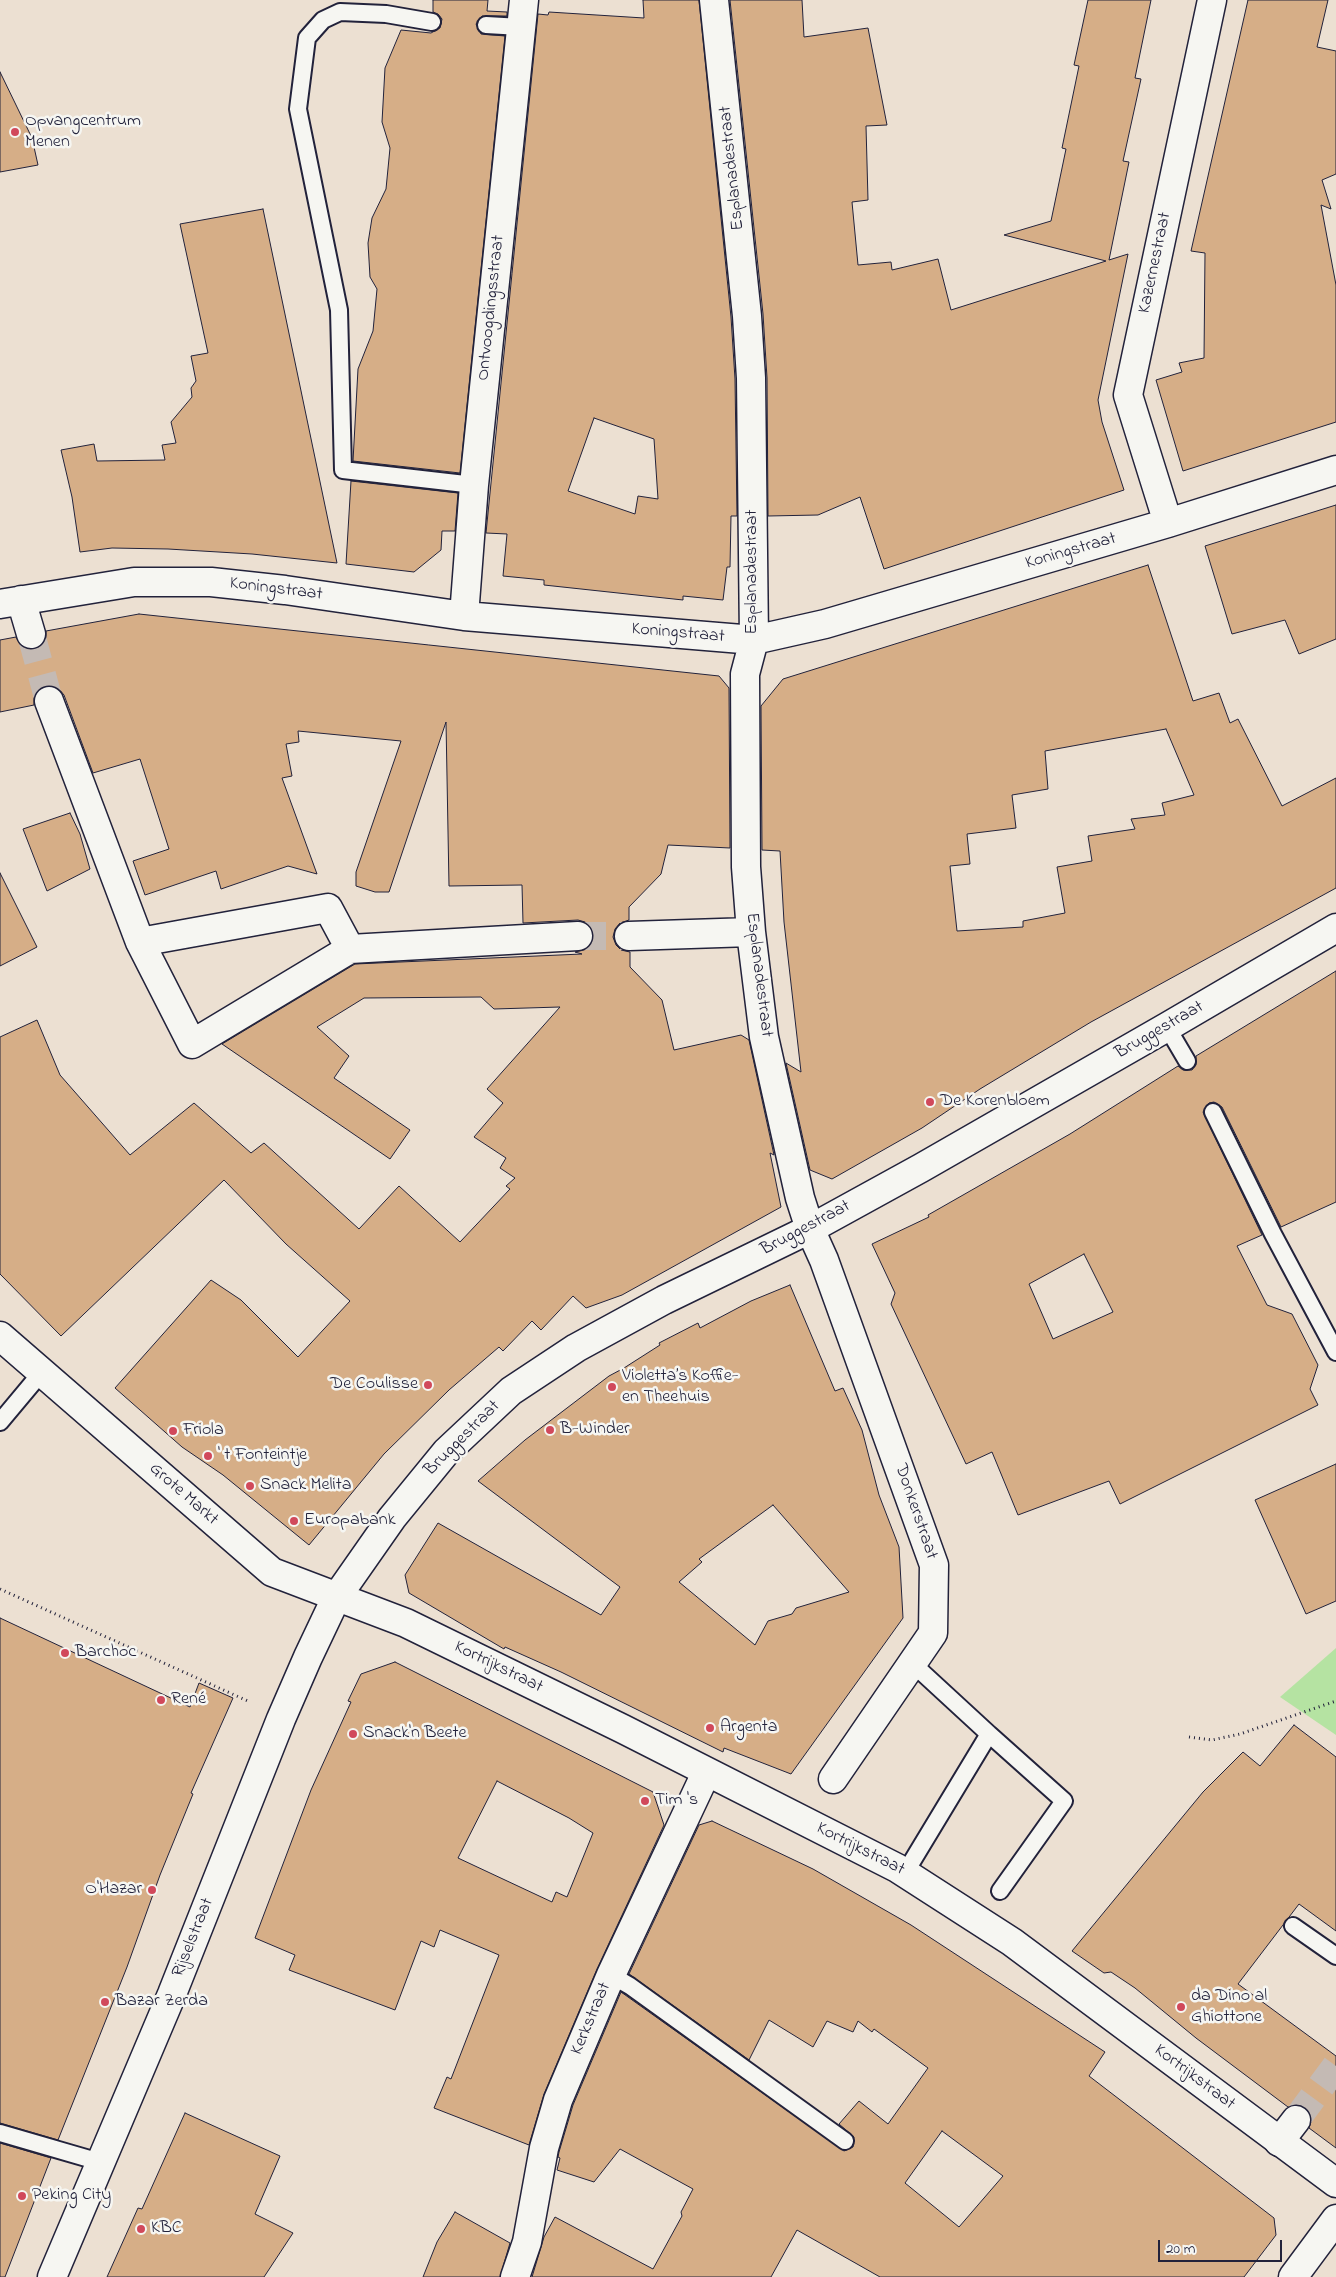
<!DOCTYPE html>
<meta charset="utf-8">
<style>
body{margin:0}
#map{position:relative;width:1336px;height:2277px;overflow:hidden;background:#ece0d2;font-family:"Indie Flower",sans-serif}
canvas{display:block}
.scale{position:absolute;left:1158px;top:2240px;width:124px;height:22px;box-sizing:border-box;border:2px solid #22223b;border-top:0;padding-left:6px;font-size:15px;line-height:18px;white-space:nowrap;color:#22223b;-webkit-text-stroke:4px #f6f6f2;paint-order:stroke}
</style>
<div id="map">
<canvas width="1336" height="2277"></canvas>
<div class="scale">20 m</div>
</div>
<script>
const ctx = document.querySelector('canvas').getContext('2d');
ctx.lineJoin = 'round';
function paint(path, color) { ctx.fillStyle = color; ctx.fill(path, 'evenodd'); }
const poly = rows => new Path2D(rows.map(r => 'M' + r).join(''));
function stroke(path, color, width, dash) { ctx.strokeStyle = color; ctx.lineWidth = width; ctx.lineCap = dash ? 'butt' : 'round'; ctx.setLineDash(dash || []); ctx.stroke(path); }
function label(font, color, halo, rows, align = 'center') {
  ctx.font = font + ' "Indie Flower",sans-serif'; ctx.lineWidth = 5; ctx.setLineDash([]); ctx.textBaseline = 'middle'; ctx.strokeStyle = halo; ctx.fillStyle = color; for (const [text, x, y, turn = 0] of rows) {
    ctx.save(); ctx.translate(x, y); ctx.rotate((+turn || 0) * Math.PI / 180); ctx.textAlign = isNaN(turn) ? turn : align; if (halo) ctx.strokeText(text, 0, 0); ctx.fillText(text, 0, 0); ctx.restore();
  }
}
const green = poly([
 [1336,1648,1336,1735,1280,1697]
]);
const building = poly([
 [433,0,488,0,487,11,507,12,507,16,482,16,476,24,481,34,505,36,460,473,353,461,358,369,373,331,377,289,370,277,368,243,372,218,386,189,390,148,382,122,385,68,401,30,431,33,440,28,442,19,438,14,433,12,433,0],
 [643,0,699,0,731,317,735,379,737,516,731,516,730,567,727,567,723,600,683,596,683,600,544,585,544,580,503,576,507,534,486,533,538,14,548,15,549,12,644,18,643,0],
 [594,418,654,439,658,499,638,496,635,514,568,491,594,418],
 [730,0,802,0,804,37,868,28,887,125,866,126,868,200,852,202,858,265,891,262,892,270,938,259,951,310,1106,261,1004,235,1051,221,1066,149,1062,148,1079,66,1074,65,1088,0,1151,0,1135,78,1141,79,1123,161,1129,162,1109,260,1128,254,1098,400,1102,422,1124,490,884,569,860,497,818,515,768,516,767,378,763,314,730,0],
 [1248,0,1328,0,1317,47,1336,51,1336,174,1322,180,1331,209,1321,205,1336,285,1336,422,1183,471,1156,380,1182,372,1179,363,1204,358,1205,253,1191,251,1248,0],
 [0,72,32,138,38,165,0,172,0,72],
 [263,209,337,563,252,554,168,549,112,548,80,552,72,497,61,450,94,444,97,461,165,460,162,445,176,443,171,422,192,397,191,388,196,381,191,356,208,353,180,224,263,209],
 [351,481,458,493,455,531,442,531,441,550,414,572,346,564,351,481],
 [1336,505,1336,639,1299,654,1285,620,1232,634,1205,546,1336,505],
 [1148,565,1193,701,1219,693,1230,723,1238,719,1282,806,1336,778,1336,888,1091,1022,980,1089,922,1128,832,1179,810,1170,786,1063,801,1072,784,922,780,851,762,850,761,706,783,679,1148,565],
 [1166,729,1194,795,1162,803,1165,815,1131,819,1135,829,1088,836,1092,861,1057,867,1065,913,1023,921,1023,927,957,931,950,866,970,864,967,834,1016,828,1012,795,1048,789,1045,751,1166,729],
 [139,614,719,676,729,688,730,848,668,845,661,874,629,907,629,920,620,923,615,929,613,937,616,945,621,950,630,952,630,967,662,1000,674,1050,741,1035,749,1040,774,1155,770,1153,781,1207,622,1295,586,1308,573,1296,541,1330,532,1321,503,1351,499,1347,449,1390,384,1454,309,1545,223,1475,182,1447,115,1388,211,1280,241,1300,298,1357,350,1301,286,1244,224,1180,61,1336,0,1274,0,1037,37,1020,60,1075,130,1155,194,1103,251,1153,264,1143,359,1229,399,1186,460,1242,510,1189,506,1186,515,1178,500,1168,506,1158,474,1137,503,1103,487,1089,560,1007,494,1009,481,997,364,998,317,1027,349,1056,334,1078,410,1130,390,1159,222,1044,355,964,582,954,575,952,587,949,592,943,594,935,591,927,585,922,578,920,523,923,522,885,449,886,446,722,389,892,375,892,356,886,356,872,401,741,298,731,299,742,286,744,292,776,282,778,317,874,288,866,221,889,216,871,145,895,133,861,169,849,140,759,93,773,64,695,59,689,52,686,44,686,37,691,34,698,34,705,0,712,0,640,16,637,21,646,27,649,35,649,43,644,46,638,46,631,139,614],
 [70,813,80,834,90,869,47,891,23,829,70,813],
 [0,873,37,947,0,966,0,873],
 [1336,971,1336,1202,1281,1227,1222,1107,1214,1102,1209,1103,1203,1112,1262,1235,1237,1246,1267,1305,1292,1314,1318,1365,1310,1389,1318,1405,1120,1504,1109,1481,1018,1515,992,1452,966,1464,891,1304,895,1293,872,1244,929,1217,928,1215,1070,1134,1178,1066,1183,1070,1192,1070,1196,1065,1196,1056,1336,971],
 [1084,1254,1113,1312,1053,1339,1029,1284,1084,1254],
 [790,1285,835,1391,843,1388,862,1430,879,1495,899,1547,903,1618,791,1774,724,1748,723,1752,561,1672,505,1647,504,1649,409,1593,405,1575,438,1523,601,1615,620,1587,478,1481,525,1440,609,1376,624,1368,660,1345,659,1343,698,1323,700,1328,751,1301,790,1285],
 [773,1505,849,1592,796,1608,792,1614,768,1621,755,1645,679,1582,702,1562,699,1559,773,1505],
 [1336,1464,1336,1601,1306,1614,1255,1500,1336,1464],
 [0,1618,190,1707,199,1683,233,1698,191,1793,193,1794,160,1875,127,1967,58,2140,0,2123,0,1618],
 [395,1662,653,1792,664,1825,597,1969,544,2094,529,2145,434,2108,447,2077,451,2079,499,1955,440,1930,434,1947,421,1941,395,2010,289,1970,295,1955,255,1938,311,1790,351,1702,348,1701,361,1674,395,1662],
 [497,1781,569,1818,593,1833,567,1897,556,1892,552,1902,458,1858,497,1781],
 [1294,1725,1336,1757,1336,1931,1299,1904,1238,1984,1336,2056,1336,2148,1309,2128,1311,2122,1311,2115,1305,2107,1298,2105,1288,2107,1196,2038,1135,1988,1111,1972,1104,1973,1072,1951,1203,1792,1243,1752,1260,1766,1294,1725],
 [712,1821,813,1869,911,1925,1105,2052,1089,2076,1274,2218,1276,2235,1244,2277,880,2277,797,2230,771,2277,532,2277,544,2237,555,2217,653,2269,682,2216,681,2212,693,2189,620,2149,594,2182,557,2170,560,2158,558,2157,559,2152,573,2105,621,1992,844,2151,853,2147,854,2137,839,2124,859,2101,888,2124,928,2068,874,2029,872,2032,858,2021,853,2032,827,2021,813,2047,769,2020,749,2060,629,1974,699,1825,712,1821],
 [942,2131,1003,2176,959,2227,905,2183,942,2131],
 [185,2113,280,2156,255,2214,293,2233,264,2277,107,2277,138,2208,142,2209,185,2113],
 [0,2143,51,2158,5,2277,0,2277,0,2143],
 [455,2212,510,2243,500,2277,423,2277,437,2242,455,2212]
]);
const minorTunnel = poly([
 [31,634,49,701],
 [578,936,629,936],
 [1296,2120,1336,2066]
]);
const path = poly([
 [0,1589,250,1702],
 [1189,1737,1212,1740,1240,1734,1336,1701]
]);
const service = poly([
 [432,22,386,14,340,12,323,20,307,38,298,109,339,310,343,470,474,485],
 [486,25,521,27],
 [1167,1027,1187,1061],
 [1213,1112,1273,1234,1336,1352],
 [0,1422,41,1373],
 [989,1734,1064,1801,1000,1891],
 [905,1873,989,1734,913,1664],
 [1293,1926,1336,1956],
 [611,1975,630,1986,845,2141],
 [0,2133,100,2162]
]);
const minor = poly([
 [714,0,747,316,751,378,754,640,745,674,746,867,751,932,764,1037,800,1198,810,1229,824,1260,934,1565,933,1633,833,1779],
 [1168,523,1128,395,1212,0],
 [21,600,31,634],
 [0,604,134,582,211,582,285,590,464,616,754,640,825,624,1168,523,1336,470],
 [464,616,474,485,524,0],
 [49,701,140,942,192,1044,350,949,578,936],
 [629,936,751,932],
 [140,942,328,908,350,949],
 [1279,2142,1296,2120],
 [515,2277,527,2242,544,2148,558,2100,611,1975,706,1773],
 [1293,2277,1336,2219]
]);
const tertiary = poly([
 [0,1336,272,1572,406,1623,623,1729,897,1868,1012,1942,1336,2183],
 [52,2277,172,1994,281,1719,308,1657,336,1598,392,1518,446,1452,511,1391,576,1348,664,1300,810,1229,921,1168,1167,1027,1336,928]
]);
const markers = [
 [15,132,5,"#d1495b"],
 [930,1102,5,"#d1495b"],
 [428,1385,5,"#d1495b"],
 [612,1387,5,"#d1495b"],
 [550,1430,5,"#d1495b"],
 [173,1431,5,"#d1495b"],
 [208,1456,5,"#d1495b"],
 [250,1486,5,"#d1495b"],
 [294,1521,5,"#d1495b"],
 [65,1653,5,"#d1495b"],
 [161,1700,5,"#d1495b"],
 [710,1728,5,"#d1495b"],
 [353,1734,5,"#d1495b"],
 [645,1801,5,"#d1495b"],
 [152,1890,5,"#d1495b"],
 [105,2002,5,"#d1495b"],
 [1181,2007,5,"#d1495b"],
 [22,2196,5,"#d1495b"],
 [141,2229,5,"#d1495b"]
];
const poiNames = [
 ["Opvangcentrum",25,122],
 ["Menen",25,143],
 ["De Korenbloem",940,1102],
 ["Violetta’s Koffie-",622,1377],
 ["en Theehuis",622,1398],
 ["De Coulisse",418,1385,"right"],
 ["B-Winder",560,1430],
 ["Friola",183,1431],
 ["' t Fonteintje",218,1456],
 ["Snack Melita",260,1486],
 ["Europabank",304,1521],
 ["Barchoc",75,1653],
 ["René",171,1700],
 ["Argenta",720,1728],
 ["Snack'n Beete",363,1734],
 ["Tim 's",655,1801],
 ["O'Hazar",142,1890,"right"],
 ["da Dino al",1191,1997],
 ["Ghiottone",1191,2018],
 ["Bazar Zerda",115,2002],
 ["Peking City",32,2196],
 ["KBC",151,2229]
];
const streetNames = [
 ["Esplanadestraat",733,168,-96],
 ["Kazernestraat",1156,263,-78],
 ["Ontvoogdingsstraat",492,308,-84],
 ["Koningstraat",1071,552,-16],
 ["Esplanadestraat",753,572,-90],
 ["Koningstraat",276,590,7],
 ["Koningstraat",678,634,5],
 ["Esplanadestraat",758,975,83],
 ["Bruggestraat",1160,1031,-30],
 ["Bruggestraat",806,1229,-28],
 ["Bruggestraat",463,1439,-45],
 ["Grote Markt",183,1495,41],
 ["Donkerstraat",915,1512,71],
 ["Kortrijkstraat",498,1668,26],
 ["Kortrijkstraat",860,1850,27],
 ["Rijselstraat",194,1938,-68],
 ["Kerkstraat",592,2019,-67],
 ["Kortrijkstraat",1194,2078,37]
];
paint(green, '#b5e3a2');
paint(building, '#d6ae87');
stroke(building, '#22223b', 1);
stroke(minorTunnel, '#c4bab4', 28, [28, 14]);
stroke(service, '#22223b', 20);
stroke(minor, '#22223b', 31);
stroke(tertiary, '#22223b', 31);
stroke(path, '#22223b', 3, [1, 4]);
stroke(service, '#f6f6f2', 16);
stroke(minor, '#f6f6f2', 28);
stroke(tertiary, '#f6f6f2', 28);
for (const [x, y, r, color] of markers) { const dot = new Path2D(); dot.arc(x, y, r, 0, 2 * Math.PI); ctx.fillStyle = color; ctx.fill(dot); stroke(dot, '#f6f6f2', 2); }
label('18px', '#22223b', '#f6f6f2', poiNames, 'left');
label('18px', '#22223b', '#f6f6f2', streetNames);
</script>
